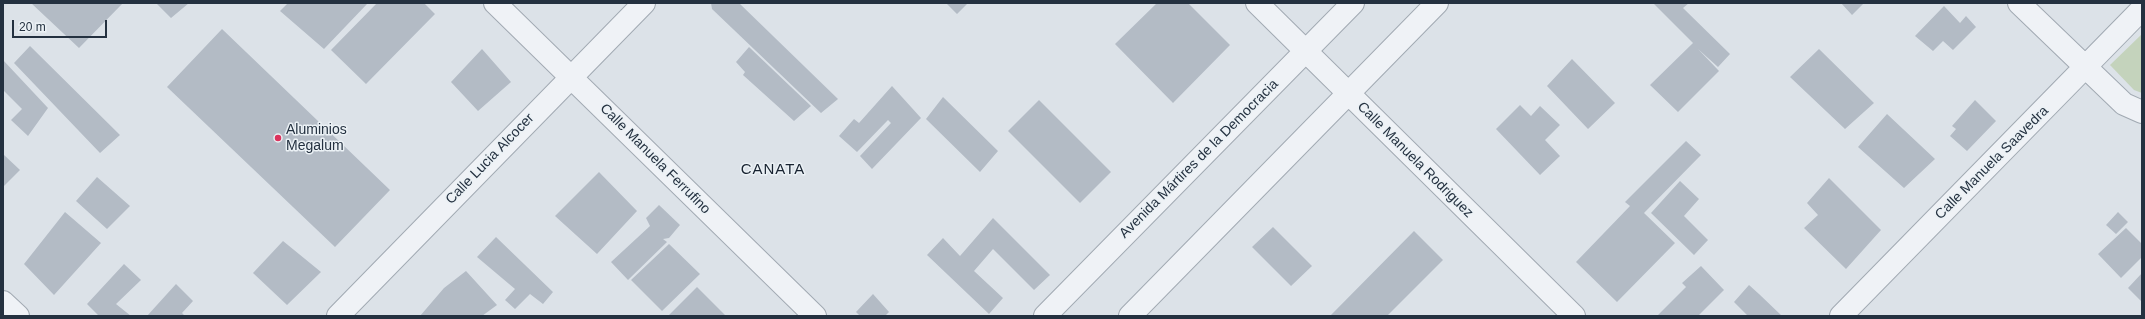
<!DOCTYPE html>
<meta charset="utf-8">
<style>
body{margin:0}
#map{position:relative;width:2145px;height:319px;overflow:hidden;background:#dce2e8;font-family:Arial,sans-serif}
canvas{display:block}
.frame{position:absolute;inset:0;border:4px solid #243140;pointer-events:none}
.scale{position:absolute;left:12px;top:20px;width:95px;height:18px;box-sizing:border-box;border:2px solid #243140;border-top:0;padding-left:5px;font-size:12px;line-height:14px;white-space:nowrap;color:#243140;-webkit-text-stroke:3px #ebf1f5;paint-order:stroke}
</style>
<div id="map">
<canvas width="2145" height="319"></canvas>
<div class="frame"></div>
<div class="scale">20 m</div>
</div>
<script>
const ctx = document.querySelector('canvas').getContext('2d');
ctx.lineJoin = 'round';
function paint(path, color) { ctx.fillStyle = color; ctx.fill(path, 'evenodd'); }
const poly = rows => new Path2D(rows.map(r => 'M' + r).join(''));
function stroke(path, color, width, dash) { ctx.strokeStyle = color; ctx.lineWidth = width; ctx.lineCap = dash ? 'butt' : 'round'; ctx.setLineDash(dash || []); ctx.stroke(path); }
function label(font, color, halo, rows, align = 'center') {
  ctx.font = font + ' Arial,sans-serif'; ctx.lineWidth = 3; ctx.setLineDash([]); ctx.textBaseline = 'middle'; ctx.strokeStyle = halo; ctx.fillStyle = color; for (const [text, x, y, turn = 0] of rows) {
    ctx.save(); ctx.translate(x, y); ctx.rotate((+turn || 0) * Math.PI / 180); ctx.textAlign = isNaN(turn) ? turn : align; if (halo) ctx.strokeText(text, 0, 0); ctx.fillText(text, 0, 0); ctx.restore();
  }
}
const green = poly([
 [2142,34,2142,93,2134,90,2110,65]
]);
const building = poly([
 [31,3,123,3,79,48],
 [156,3,189,3,171,18],
 [288,3,368,3,324,49,280,11],
 [377,3,424,3,435,14,366,84,331,50],
 [711,3,739,3,838,99,821,113,712,9],
 [946,3,968,3,957,14],
 [1157,3,1188,3,1230,45,1173,103,1115,44],
 [1653,3,1689,3,1683,8,1730,54,1718,67,1698,49,1719,71,1678,112,1650,85,1693,43],
 [1841,3,1864,3,1852,15],
 [1944,6,1960,23,1966,16,1976,27,1953,50,1943,41,1933,51,1915,36],
 [222,29,390,190,335,247,167,87],
 [30,46,120,135,100,153,14,63],
 [749,47,811,106,794,121,743,75,745,72,736,62],
 [482,49,511,82,478,111,451,82],
 [1819,49,1874,103,1845,129,1790,77],
 [1572,59,1615,103,1588,129,1547,86],
 [3,60,48,108,28,136,11,120,22,109,3,90],
 [892,86,921,118,872,169,860,156,891,123,888,120,857,152,839,136,854,119,859,123],
 [943,97,998,151,980,172,926,119],
 [1039,100,1111,172,1080,203,1008,131],
 [1975,100,1996,121,1967,151,1950,136,1956,129,1952,126],
 [1520,105,1531,116,1540,106,1560,125,1545,140,1560,156,1540,175,1496,129],
 [1887,114,1935,159,1904,188,1858,147],
 [1686,141,1701,155,1644,213,1675,243,1617,302,1576,262,1630,206,1625,202],
 [3,154,20,170,3,187],
 [599,172,637,211,597,254,555,216],
 [97,177,130,206,107,229,76,201],
 [1829,178,1881,230,1846,269,1804,228,1818,215,1807,203],
 [1680,181,1699,199,1684,216,1708,240,1694,255,1651,213],
 [659,205,680,225,669,238,663,239,667,242,628,280,611,262,650,226,646,218],
 [65,212,101,243,54,295,24,264],
 [2118,212,2128,222,2116,234,2106,225],
 [993,218,1050,275,1034,290,993,249,974,271,1003,298,989,314,927,255,943,238,960,256],
 [1273,227,1312,266,1291,286,1252,247],
 [2126,228,2142,244,2142,257,2121,278,2098,254],
 [1414,231,1443,260,1387,316,1330,316],
 [496,237,553,292,543,304,530,294,515,309,505,300,515,289,477,257],
 [283,241,321,272,287,305,253,273],
 [669,244,700,274,662,311,631,280],
 [124,264,141,280,116,304,131,316,99,316,87,304],
 [1701,266,1724,290,1698,316,1657,316,1686,287,1682,283],
 [466,271,497,305,482,316,420,316,444,288],
 [2142,273,2142,302,2128,288],
 [176,284,193,301,182,313,185,316,147,316],
 [1749,285,1759,294,1782,316,1748,316,1734,302],
 [697,287,726,316,668,316],
 [873,294,889,312,885,316,860,316,856,312]
]);
const street = poly([
 [495,3,815,316],
 [1257,3,1574,316],
 [2019,3,2124,104,2142,112],
 [3,302,18,316],
 [338,316,644,3],
 [1045,316,1353,3],
 [1130,316,1437,3],
 [1841,316,2142,9]
]);
const markers = [
 [278,138,4,"#dc325d"]
];
const poiNames = [
 ["Aluminios",286,130],
 ["Megalum",286,146]
];
const streetNames = [
 ["Calle Lucia Alcocer",490,159,-46],
 ["Calle Manuela Ferrufino",655,159,45],
 ["Avenida Mártires de la Democracia",1199,159,-45],
 ["Calle Manuela Rodriguez",1415,160,45],
 ["Calle Manuela Saavedra",1992,163,-45]
];
const neighbourhoodNames = [
 ["CANATA",773,170]
];
paint(green, '#c4d3bc');
paint(building, '#b3bbc5');
stroke(street, '#a1a9b2', 24);
stroke(street, '#eff2f6', 22);
for (const [x, y, r, color] of markers) { const dot = new Path2D(); dot.arc(x, y, r, 0, 2 * Math.PI); ctx.fillStyle = color; ctx.fill(dot); stroke(dot, '#ebf1f5', 1.5); }
label('14px', '#243140', '#ebf1f5', poiNames, 'left');
label('14px', '#243140', '#ebf1f5', streetNames);
ctx.letterSpacing = '1px';
label('15px', '#172230', '#ebf1f5', neighbourhoodNames);
ctx.letterSpacing = '0px';
</script>
